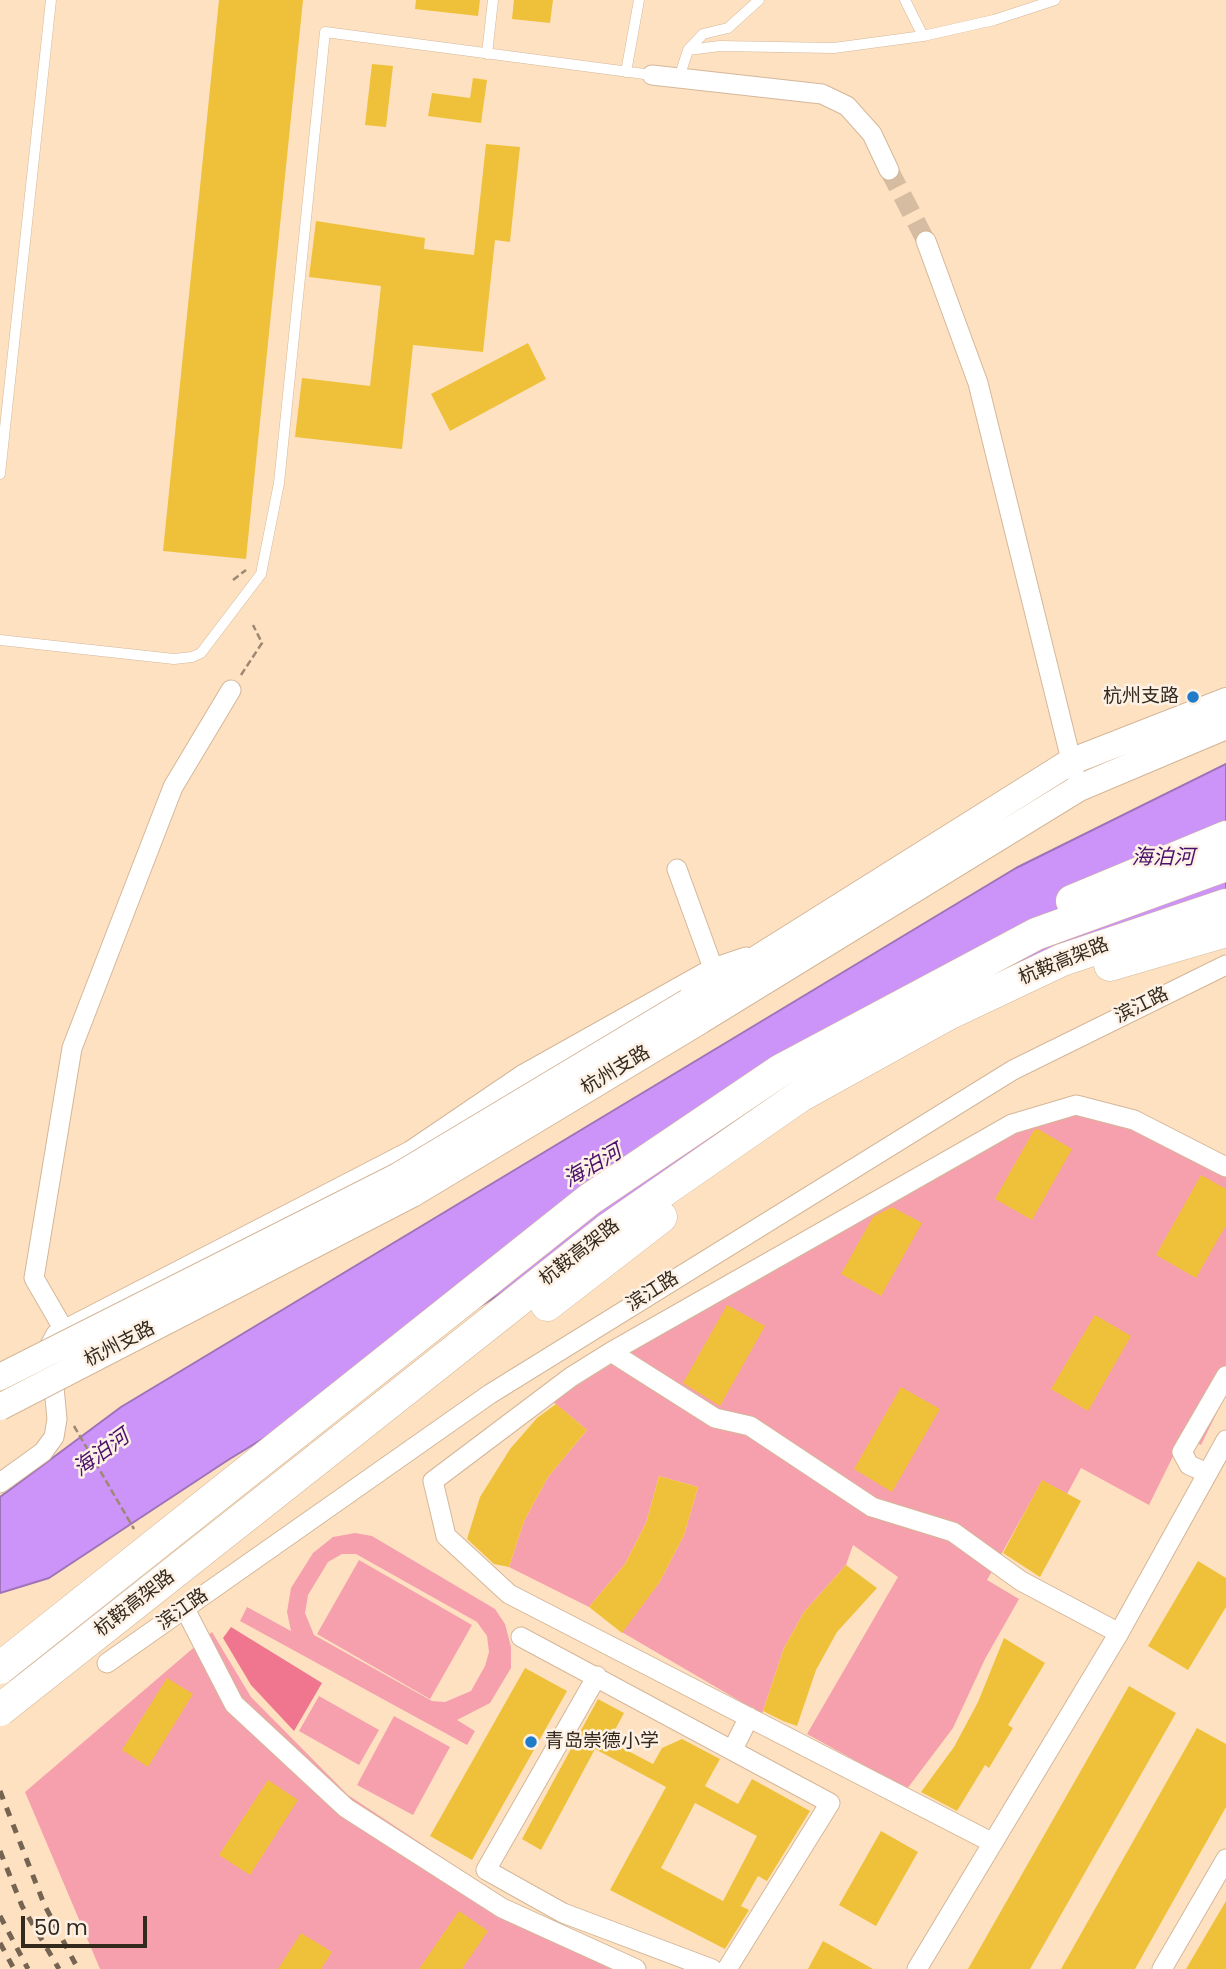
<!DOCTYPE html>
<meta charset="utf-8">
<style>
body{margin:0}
#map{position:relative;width:1226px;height:1969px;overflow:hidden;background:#fee1c1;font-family:Poppins,sans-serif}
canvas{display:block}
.scale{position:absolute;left:21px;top:1916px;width:126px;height:32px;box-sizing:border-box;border:4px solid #34291d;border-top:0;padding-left:9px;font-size:21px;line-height:24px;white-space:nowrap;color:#34291d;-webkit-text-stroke:5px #fdf1e5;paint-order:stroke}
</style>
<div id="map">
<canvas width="1226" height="1969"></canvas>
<div class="scale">50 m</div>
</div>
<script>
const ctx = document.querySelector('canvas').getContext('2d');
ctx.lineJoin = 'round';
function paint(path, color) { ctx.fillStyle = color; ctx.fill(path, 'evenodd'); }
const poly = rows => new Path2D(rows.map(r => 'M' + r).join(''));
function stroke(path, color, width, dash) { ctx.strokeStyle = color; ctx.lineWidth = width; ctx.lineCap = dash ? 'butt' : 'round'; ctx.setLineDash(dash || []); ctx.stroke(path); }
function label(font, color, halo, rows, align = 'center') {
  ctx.font = font + ' Poppins,"Noto Sans SC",sans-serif'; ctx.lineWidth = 5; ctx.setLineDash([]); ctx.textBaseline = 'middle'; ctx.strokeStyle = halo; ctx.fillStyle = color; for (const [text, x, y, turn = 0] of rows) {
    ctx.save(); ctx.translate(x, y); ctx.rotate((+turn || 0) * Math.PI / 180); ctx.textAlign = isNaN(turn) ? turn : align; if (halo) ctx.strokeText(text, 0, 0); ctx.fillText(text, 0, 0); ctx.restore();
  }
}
const green = poly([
 [1076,1105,1226,1170,1226,1394,1201,1445,1183,1436,1149,1505,1081,1468,1067,1494,1042,1481,987,1580,1019,1599,985,1659,953,1728,907,1789,807,1734,898,1577,853,1545,846,1565,804,1612,784,1648,762,1714,620,1631,659,1583,684,1535,698,1487,659,1476,646,1523,625,1564,589,1607,509,1567,524,1521,548,1477,587,1430,552,1401,744,1281,1012,1124],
 [355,1533,372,1536,495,1609,505,1624,511,1647,511,1668,490,1703,457,1720,475,1731,467,1745,240,1621,247,1607,291,1631,287,1612,291,1588,313,1553,333,1537],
 [342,1554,356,1554,477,1622,487,1636,489,1652,485,1666,471,1691,445,1702,432,1701,314,1635,305,1613,308,1595,328,1562],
 [359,1560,472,1625,430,1699,317,1634],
 [212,1632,251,1697,348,1795,502,1897,642,1969,100,1969,25,1792],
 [319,1696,379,1730,359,1765,299,1731],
 [394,1716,450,1747,413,1815,357,1785]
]);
const forest = poly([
 [231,1627,322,1683,294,1731,251,1685,223,1638]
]);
const water = poly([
 [1226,764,1226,897,917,1040,228,1460,49,1578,0,1593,0,1497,121,1407,1016,868,1226,764]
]);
const building = poly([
 [219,0,303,0,246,559,163,551],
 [416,0,480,0,478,16,415,9],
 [514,0,553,0,550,23,512,19],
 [372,64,393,66,386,127,365,125],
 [473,78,487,80,481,123,428,116,432,93,470,98],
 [486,144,520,147,510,242,495,240,483,352,413,345,402,449,295,437,302,378,370,386,381,286,309,277,316,221,425,238,424,249,474,255],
 [528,343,546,379,450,431,431,394],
 [1038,1129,1072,1149,1032,1220,995,1199,1034,1130],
 [1201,1175,1226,1189,1226,1225,1196,1278,1156,1255],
 [892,1207,922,1223,881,1296,841,1274,873,1217],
 [727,1305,765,1326,720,1406,683,1383],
 [1095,1315,1131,1336,1088,1411,1051,1389],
 [901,1387,940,1409,892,1492,854,1469],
 [556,1404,587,1430,548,1477,524,1521,509,1567,494,1564,467,1539,480,1497,510,1449,537,1418],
 [659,1476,698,1487,684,1535,659,1583,622,1633,589,1607,625,1564,646,1523],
 [1042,1480,1081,1501,1040,1577,1003,1553],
 [1198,1561,1226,1578,1226,1607,1188,1670,1148,1646],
 [846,1565,877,1588,837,1632,816,1670,797,1726,783,1721,763,1711,784,1648,804,1612],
 [1004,1638,1045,1663,1008,1725,1013,1728,989,1768,985,1765,957,1811,921,1792,954,1747,978,1702],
 [525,1668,567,1691,472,1860,430,1836],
 [167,1678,193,1694,148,1767,122,1750],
 [1129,1686,1176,1713,1030,1969,968,1969],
 [598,1699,624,1713,609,1741,653,1764,662,1748,682,1739,720,1759,705,1786,738,1804,752,1779,810,1811,767,1881,758,1876,741,1906,749,1910,725,1949,610,1890,666,1787,595,1749,541,1850,522,1839],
 [695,1803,757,1836,723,1901,661,1868],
 [1197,1728,1226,1744,1226,1807,1135,1969,1061,1969],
 [268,1780,298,1800,250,1875,219,1855],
 [881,1831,918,1852,876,1926,839,1905],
 [1226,1901,1226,1969,1186,1969],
 [459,1911,488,1931,462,1969,419,1969],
 [301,1933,332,1952,321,1969,278,1969],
 [823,1941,873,1969,808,1969]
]);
const minorTunnel = poly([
 [889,170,926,241]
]);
const path = poly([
 [233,580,246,570],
 [241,675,262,643,253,625],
 [74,1426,134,1529]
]);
const service = poly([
 [905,0,923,36],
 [688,50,720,46,834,48,923,36,994,20,1055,0],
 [487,54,493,0],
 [626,72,639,0],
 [679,78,688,50,703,34,728,28,759,0],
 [0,474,51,0],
 [0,640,174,659,192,657,201,653,261,574,279,483,325,32,652,75]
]);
const minor = poly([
 [652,75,822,94,847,106,872,134,889,170],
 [926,241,978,383,1074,772],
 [677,869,713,968],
 [64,1330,34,1278,72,1048,173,787,231,690],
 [611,1352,715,1418,750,1426,872,1507,953,1532,1021,1581,1119,1633],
 [1207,1473,1189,1465,1182,1452,1226,1376],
 [0,1483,43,1452,54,1437,57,1419,50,1345,56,1334,410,1151,522,1075,713,968,746,957],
 [185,1609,234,1704,346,1808,502,1908,636,1969],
 [521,1637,830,1803,727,1969],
 [107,1663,490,1394,1013,1070,1226,965],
 [597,1676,486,1870,563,1913,712,1969],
 [733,1749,749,1717],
 [993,1843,509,1594,446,1536,433,1481,571,1377,611,1352,1012,1124,1076,1105,1134,1120,1226,1167],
 [917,1969,1119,1633,1226,1440],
 [1162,1969,1226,1859]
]);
const secondary = poly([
 [688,1002,1070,762,1226,701],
 [698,1022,1079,788,1226,726]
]);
const trunk = poly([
 [1072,901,1226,837],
 [1110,965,1226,931],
 [547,1305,661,1217],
 [297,1432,590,1199,781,1070,1036,934,1226,865],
 [319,1458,607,1230,800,1096,948,1014,1062,960,1226,905]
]);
const rail = poly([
 [0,1791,44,1904,78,1969],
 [0,1851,22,1906,59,1969],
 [0,1916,28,1969],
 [0,1943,14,1969]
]);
const secondaryBridge = poly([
 [0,1377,398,1176,688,1002],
 [0,1407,412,1194,698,1022]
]);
const trunkBridge = poly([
 [0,1668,297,1432],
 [0,1710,319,1458]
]);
const markers = [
 [1193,697,7,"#207cc9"],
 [531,1742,7,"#207cc9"]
];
const poiNames = [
 ["杭州支路",1179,697],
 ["青岛崇德小学",545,1742,"left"]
];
const streetNames = [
 ["杭鞍高架路",1064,962,-22],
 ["滨江路",1142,1006,-26],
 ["杭州支路",616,1071,-31],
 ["杭鞍高架路",580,1253,-38],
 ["滨江路",653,1292,-32],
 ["杭州支路",120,1345,-27],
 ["杭鞍高架路",135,1604,-38],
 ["滨江路",183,1610,-35]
];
const waterNames = [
 ["海泊河",1163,859],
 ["海泊河",593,1167,-30],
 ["海泊河",102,1454,-36]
];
paint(green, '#f6a0ae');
paint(forest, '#f0758e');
paint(water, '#cc93f9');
stroke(water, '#9e73b7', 2);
paint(building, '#efc13a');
stroke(minorTunnel, '#d6bca0', 19, [19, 10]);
stroke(service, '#d4b799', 11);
stroke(minor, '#d4b799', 21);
stroke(secondary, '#d4b799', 28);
stroke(trunk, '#d4b799', 33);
stroke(path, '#9d8872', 2.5, [7, 3.5]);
stroke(service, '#fff', 10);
stroke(minor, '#fff', 19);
stroke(secondary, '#fff', 26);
stroke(trunk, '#fff', 32);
stroke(rail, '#756452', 5, [9, 9]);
stroke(secondaryBridge, '#d4b799', 28, []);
stroke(trunkBridge, '#d4b799', 33, []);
stroke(secondaryBridge, '#fff', 26);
stroke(trunkBridge, '#fff', 32);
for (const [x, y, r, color] of markers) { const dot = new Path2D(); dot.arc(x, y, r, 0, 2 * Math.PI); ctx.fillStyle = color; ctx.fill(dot); stroke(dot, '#fdf1e5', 2.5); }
label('19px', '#34291d', '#fdf1e5', poiNames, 'right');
label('19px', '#34291d', '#fdf1e5', streetNames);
label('italic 21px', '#4a106b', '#fdf1e5', waterNames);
</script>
